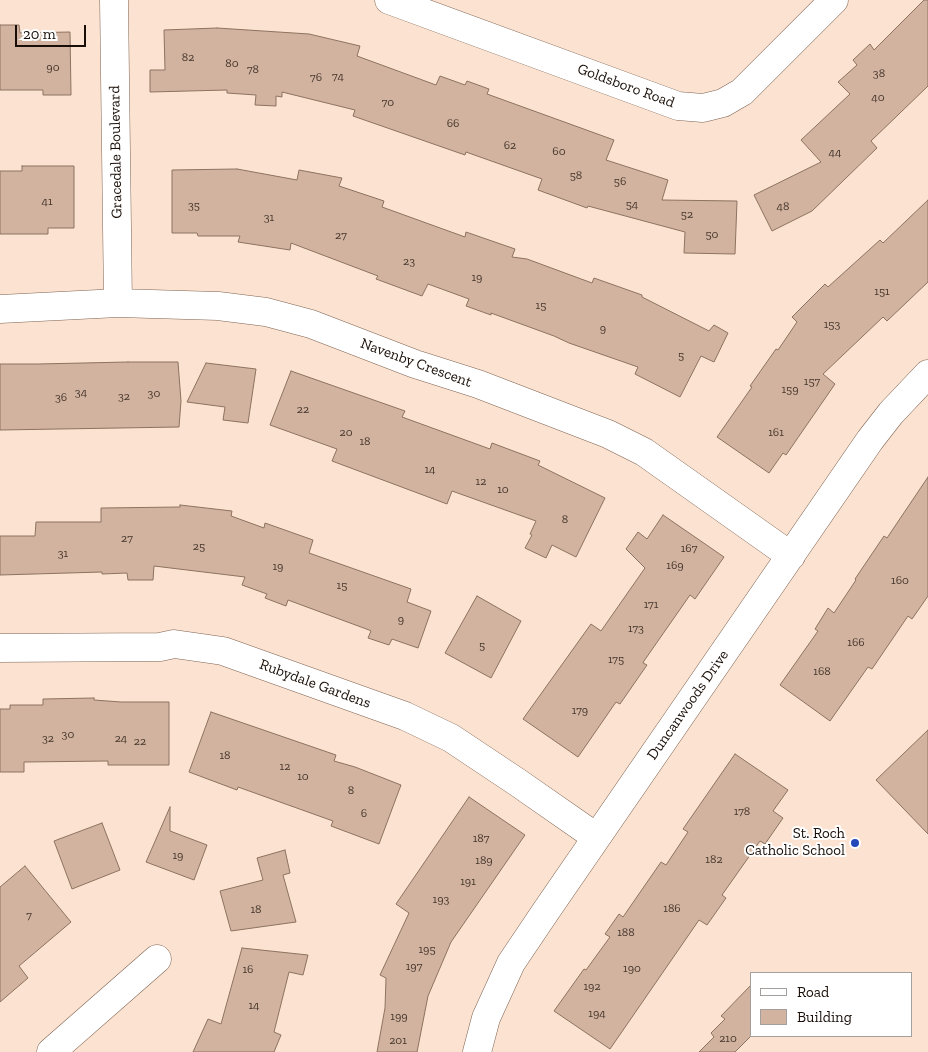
<!DOCTYPE html>
<style>
body{margin:0}
#map{position:relative;width:928px;height:1052px;overflow:hidden;background:#fbe2d1;font-family:"Zilla Slab",serif}
canvas{display:block}
.legend{position:absolute;left:750px;top:972px;width:162px;height:65px;box-sizing:border-box;background:#fff;border:1px solid #a39f9c;margin:0;padding:6px 9px;list-style:none;font-size:15px;color:#190e07}
.legend li{display:flex;align-items:center;gap:10px;height:25px}
.legend b{width:25px;border:1px solid #a39f9c}
.scale{position:absolute;left:15px;top:25px;width:71px;height:22px;box-sizing:border-box;border:2px solid #190e07;border-top:0;padding-left:6px;font-size:15px;line-height:18px;white-space:nowrap;color:#190e07;-webkit-text-stroke:4px #fff;paint-order:stroke}
</style>
<div id="map">
<canvas width="928" height="1052"></canvas>
<ul class="legend">
<li><b style="height:6px;background:#fff"></b>Road</li>
<li><b style="height:14px;background:#d1b39f"></b>Building</li>
</ul>
<div class="scale">20 m</div>
</div>
<script>
const ctx = document.querySelector('canvas').getContext('2d');
ctx.lineJoin = 'round';
function paint(path, color) { ctx.fillStyle = color; ctx.fill(path, 'evenodd'); }
const poly = rows => new Path2D(rows.map(r => 'M' + r).join(''));
function stroke(path, color, width, dash) { ctx.strokeStyle = color; ctx.lineWidth = width; ctx.lineCap = dash ? 'butt' : 'round'; ctx.setLineDash(dash || []); ctx.stroke(path); }
function label(font, color, halo, rows, align = 'center') {
  ctx.font = font + ' "Zilla Slab",serif'; ctx.lineWidth = 4; ctx.setLineDash([]); ctx.textBaseline = 'middle'; ctx.strokeStyle = halo; ctx.fillStyle = color; for (const [text, x, y, turn = 0] of rows) {
    ctx.save(); ctx.translate(x, y); ctx.rotate((+turn || 0) * Math.PI / 180); ctx.textAlign = isNaN(turn) ? turn : align; if (halo) ctx.strokeText(text, 0, 0); ctx.fillText(text, 0, 0); ctx.restore();
  }
}
const building = poly([
 [924,0,928,0,928,86,871,141,877,148,812,211,772,231,754,195,821,162,801,140,850,94,838,82,857,65,853,60,870,44,874,50,924,0],
 [0,25,19,25,20,33,70,32,71,95,43,95,43,90,0,90,0,25],
 [217,28,309,34,360,46,357,56,436,85,440,76,465,85,467,81,489,89,487,94,614,140,606,160,668,180,662,200,737,201,735,254,684,253,685,232,588,206,587,208,538,190,542,179,466,152,465,155,353,116,355,110,282,92,282,97,276,96,276,106,255,105,256,95,227,93,227,90,150,92,150,70,165,70,164,30,217,28],
 [22,166,74,166,74,228,48,228,48,234,0,234,0,171,22,171,22,166],
 [237,169,297,180,299,170,342,178,339,186,384,201,382,207,465,237,466,232,515,249,512,257,527,259,592,283,594,278,642,295,642,297,709,331,714,325,728,333,714,362,701,356,680,397,635,374,638,367,569,343,554,336,491,313,491,315,466,306,469,299,428,284,422,296,376,279,378,276,291,243,290,250,238,242,240,236,198,236,197,233,172,233,172,170,237,169],
 [928,200,928,282,887,321,883,317,823,374,835,384,786,455,783,453,769,473,717,437,752,387,750,386,776,349,778,350,797,322,792,317,825,284,828,287,880,240,883,243,928,200],
 [128,362,178,362,181,401,179,427,0,430,0,364,38,364,128,362],
 [206,363,256,369,248,423,223,420,225,407,187,402,206,363],
 [291,371,405,411,402,417,490,449,492,443,540,461,538,465,605,498,576,557,552,545,546,558,525,548,532,535,530,534,536,521,452,491,447,504,332,461,337,449,270,425,291,371],
 [928,477,928,596,912,619,908,616,872,669,868,667,830,721,780,685,818,631,815,629,828,608,834,613,856,580,855,579,884,536,887,538,928,477],
 [180,505,232,511,231,516,264,528,265,523,313,540,309,553,411,589,407,602,431,611,418,648,392,639,389,645,368,638,371,631,369,630,288,600,286,606,265,598,267,594,242,585,245,577,154,566,153,580,128,580,127,573,102,574,102,572,0,575,0,536,35,536,36,522,101,522,101,508,180,507,180,505],
 [663,515,724,557,695,599,690,595,644,661,643,663,647,665,620,704,616,702,578,757,523,719,591,624,601,631,645,568,626,549,638,532,647,539,663,515],
 [477,596,521,621,491,678,445,653,477,596],
 [94,698,94,700,121,702,169,702,169,765,108,765,108,761,24,762,24,772,0,772,0,709,10,709,10,705,43,705,43,699,94,698],
 [211,712,336,755,334,761,355,767,401,785,379,844,331,826,333,821,238,787,237,790,189,772,211,712],
 [928,730,928,834,876,780,928,730],
 [735,754,788,790,773,811,783,818,765,844,760,841,722,895,726,898,707,925,699,920,610,1049,554,1011,584,969,586,970,610,937,605,934,619,914,623,917,661,862,666,865,688,832,683,829,735,754],
 [469,797,525,835,451,942,428,996,417,1052,377,1052,385,1008,386,978,380,975,409,913,396,904,469,797],
 [170,807,170,831,207,845,194,880,146,862,170,807],
 [102,823,120,870,72,889,54,841,102,823],
 [285,850,290,873,283,875,296,922,231,931,220,891,263,880,257,858,285,850],
 [25,866,71,922,19,966,28,978,0,1002,0,887,25,866],
 [242,948,308,955,303,975,289,972,274,1032,281,1035,274,1052,193,1052,208,1019,221,1024,242,948],
 [752,984,752,1035,735,1052,699,1052,714,1037,711,1033,725,1019,721,1016,752,984]
]);
const minor = poly([
 [114,0,118,303],
 [389,0,678,106,703,108,723,103,742,92,834,0],
 [0,309,118,303,218,306,266,312,311,324,415,364,478,384,608,434,644,452,791,556],
 [0,648,160,647,174,644,223,651,405,716,451,738,517,782,596,837],
 [51,1052,157,959],
 [477,1052,486,1018,511,963,546,911,870,440,891,413,928,374]
]);
const markers = [
 [855,843,5,"#244ab9"]
];
const numberNames = [
 ["82",188,58],
 ["80",232,64],
 ["90",53,68],
 ["78",253,70],
 ["38",879,74],
 ["74",338,77],
 ["76",316,78],
 ["40",878,98],
 ["70",388,103],
 ["66",453,124],
 ["62",510,146],
 ["60",559,152],
 ["44",835,153],
 ["58",576,176],
 ["56",620,182],
 ["41",47,202],
 ["54",632,205],
 ["35",194,206],
 ["48",783,207],
 ["52",687,215],
 ["31",269,218],
 ["50",712,235],
 ["27",341,236],
 ["23",409,262],
 ["19",477,278],
 ["151",882,292],
 ["15",541,306],
 ["153",832,325],
 ["9",603,329],
 ["5",681,356],
 ["157",812,382],
 ["159",790,390],
 ["34",81,393],
 ["30",154,394],
 ["32",124,397],
 ["36",61,398],
 ["22",303,410],
 ["20",346,433],
 ["161",776,433],
 ["18",365,442],
 ["14",430,470],
 ["12",481,482],
 ["10",503,490],
 ["8",565,520],
 ["27",127,539],
 ["25",199,547],
 ["167",689,549],
 ["31",63,554],
 ["169",675,566],
 ["19",278,567],
 ["160",900,581],
 ["15",342,586],
 ["171",651,605],
 ["9",401,620],
 ["173",636,629],
 ["166",856,643],
 ["5",482,646],
 ["175",616,660],
 ["168",822,672],
 ["179",580,711],
 ["30",68,735],
 ["32",48,739],
 ["24",121,739],
 ["22",140,742],
 ["18",225,756],
 ["12",285,767],
 ["10",303,777],
 ["8",351,791],
 ["178",742,812],
 ["6",364,814],
 ["187",481,839],
 ["19",178,856],
 ["182",714,860],
 ["189",484,861],
 ["191",468,882],
 ["193",441,900],
 ["186",672,909],
 ["18",256,910],
 ["7",29,916],
 ["188",626,933],
 ["195",427,950],
 ["197",414,967],
 ["190",632,969],
 ["16",248,970],
 ["192",592,987],
 ["14",254,1006],
 ["194",597,1014],
 ["199",399,1017],
 ["210",728,1039],
 ["201",398,1041]
];
const streetNames = [
 ["Goldsboro Road",626,86,20],
 ["Gracedale Boulevard",116,152,-91],
 ["Navenby Crescent",416,363,20],
 ["Rubydale Gardens",315,684,20],
 ["Duncanwoods Drive",688,705,-55]
];
const poiNames = [
 ["St. Roch",845,834],
 ["Catholic School",845,851]
];
paint(building, '#d1b39f');
stroke(building, '#8e7260', 1);
stroke(minor, '#7f6452', 29);
stroke(minor, '#fff', 28);
for (const [x, y, r, color] of markers) { const dot = new Path2D(); dot.arc(x, y, r, 0, 2 * Math.PI); ctx.fillStyle = color; ctx.fill(dot); stroke(dot, '#fff', 2); }
label('12px', '#47372d', null, numberNames);
label('15px', '#190e07', '#fff', streetNames);
label('15px', '#190e07', '#fff', poiNames, 'right');
</script>
